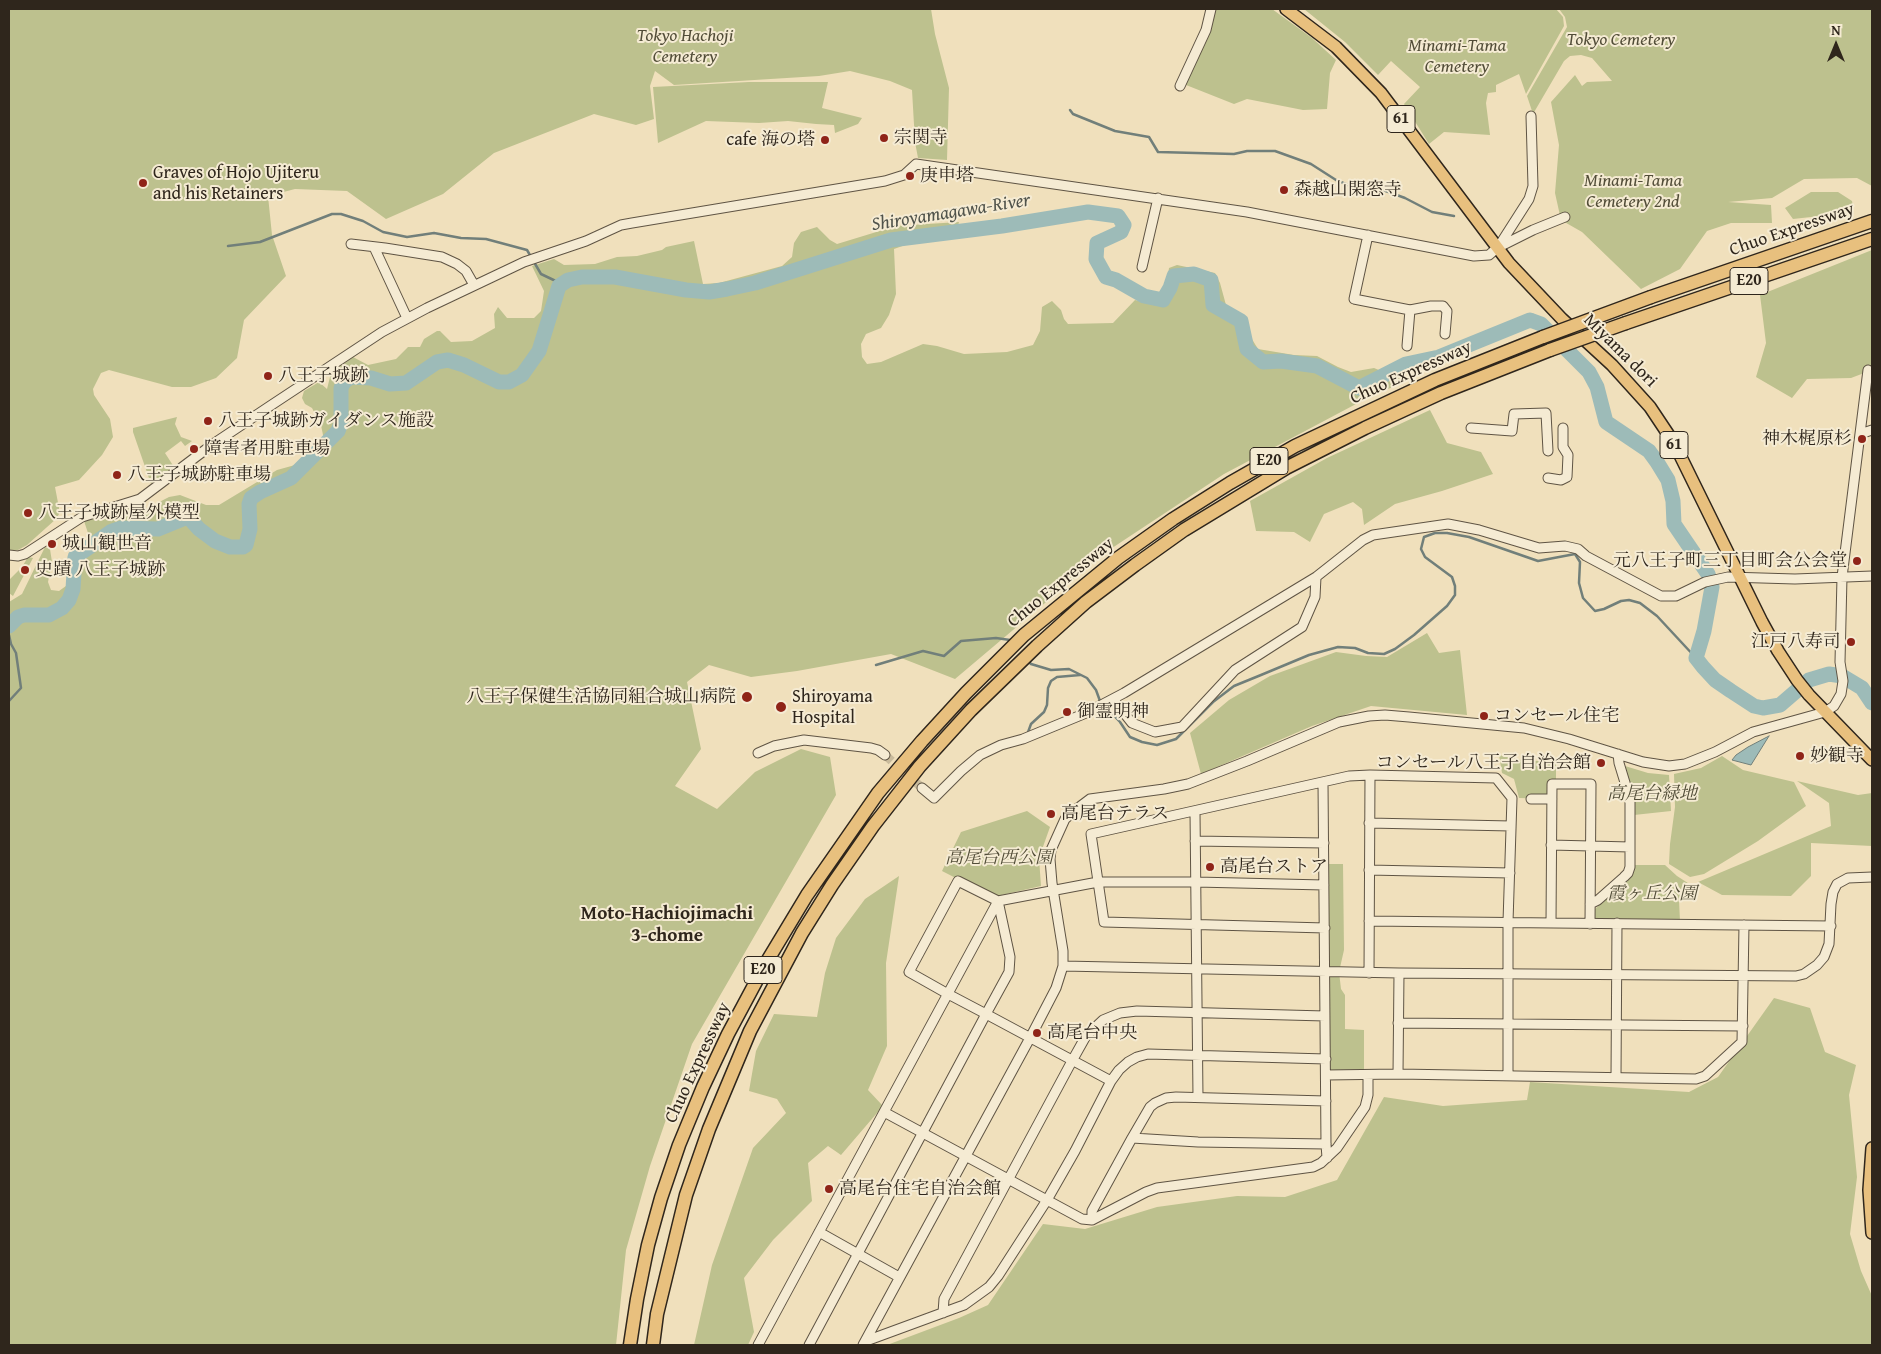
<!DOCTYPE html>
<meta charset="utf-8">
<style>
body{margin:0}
#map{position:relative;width:1881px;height:1354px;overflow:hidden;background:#f0e0bc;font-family:"Gentium Book Plus",serif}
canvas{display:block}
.frame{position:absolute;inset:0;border:10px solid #2f261c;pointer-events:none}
.north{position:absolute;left:1811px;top:20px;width:50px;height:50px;-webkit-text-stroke:4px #f5ebd3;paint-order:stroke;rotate:0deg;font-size:14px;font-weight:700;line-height:20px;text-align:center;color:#2f261c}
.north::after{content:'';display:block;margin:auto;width:18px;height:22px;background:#2f261c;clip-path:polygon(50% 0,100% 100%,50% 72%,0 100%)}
</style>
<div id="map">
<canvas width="1881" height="1354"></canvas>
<div class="frame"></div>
<div class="north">N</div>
</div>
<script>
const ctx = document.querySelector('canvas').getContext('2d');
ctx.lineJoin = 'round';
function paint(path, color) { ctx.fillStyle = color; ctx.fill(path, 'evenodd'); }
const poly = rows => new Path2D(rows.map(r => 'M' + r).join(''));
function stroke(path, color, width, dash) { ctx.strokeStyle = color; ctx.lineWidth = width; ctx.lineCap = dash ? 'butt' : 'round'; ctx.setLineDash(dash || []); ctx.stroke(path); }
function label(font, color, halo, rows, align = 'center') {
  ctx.font = font + ' "Gentium Book Plus","Noto Serif JP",serif'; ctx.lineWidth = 4; ctx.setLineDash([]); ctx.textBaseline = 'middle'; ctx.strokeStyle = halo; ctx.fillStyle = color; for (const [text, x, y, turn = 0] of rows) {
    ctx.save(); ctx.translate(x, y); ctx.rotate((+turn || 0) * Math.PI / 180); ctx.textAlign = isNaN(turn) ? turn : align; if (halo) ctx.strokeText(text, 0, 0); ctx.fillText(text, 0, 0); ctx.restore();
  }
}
const green = poly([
 [9,9,931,9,935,34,949,88,947,160,918,158,915,142,912,90,890,81,850,71,819,76,674,85,655,71,650,86,654,119,636,125,594,114,494,153,443,194,386,219,347,191,295,189,268,196,272,235,286,276,244,320,237,358,216,378,191,387,172,387,109,370,101,373,93,389,94,395,110,419,113,437,102,455,79,480,55,487,59,508,59,514,56,519,27,545,18,550,9,550],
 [1211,9,1272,9,1312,38,1336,60,1330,73,1327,109,1303,110,1247,99,1234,104,1181,83],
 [1304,9,1556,9,1563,17,1564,26,1526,94,1519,74,1496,85,1496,92,1488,93,1486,103,1490,135,1444,132,1429,144,1404,104,1420,87,1391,61,1378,75,1345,42],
 [1559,9,1872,9,1872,186,1857,178,1804,179,1772,198,1728,202,1771,205,1772,223,1731,223,1707,231,1680,269,1641,289,1582,232,1561,220,1555,193,1559,145,1551,102,1575,75,1582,86,1587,82,1612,81,1592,58,1581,55,1570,56,1564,61,1533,114,1527,96,1567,27,1565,17],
 [749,82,828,82,822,108,862,118,858,124,835,133,834,125,816,124,788,121,759,123,706,121,658,143,653,87],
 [1811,192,1838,192,1852,201,1853,207,1829,215,1793,219,1785,208],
 [959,222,958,226,894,249,896,294,889,315,881,328,866,334,861,344,862,357,867,364,881,362,923,344,937,346,964,354,1007,352,1033,345,1040,331,1042,307,1052,301,1061,310,1064,319,1068,324,1113,323,1135,300,1154,305,1166,289,1169,268,1177,265,1215,273,1220,283,1226,305,1236,313,1258,349,1294,355,1317,356,1338,367,1351,372,1374,368,1403,380,1403,383,1373,395,1224,474,1103,554,955,679,891,654,797,671,751,677,709,665,687,682,701,749,675,786,717,809,755,772,801,749,830,757,836,795,692,1044,650,1166,626,1250,616,1345,9,1345,9,602,22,594,45,547,50,549,52,562,48,582,51,590,59,591,77,578,80,546,89,536,84,521,137,504,144,510,169,497,180,495,206,505,219,505,277,470,295,465,324,440,321,425,312,408,305,404,302,398,304,391,319,382,327,389,331,373,353,357,368,365,396,359,408,347,420,347,424,339,437,331,440,331,451,342,472,341,495,328,494,314,498,307,507,318,534,318,541,311,544,291,532,266,554,259,564,265,595,264,617,257,637,256,662,250,666,247,694,241,703,284,719,283,782,266,792,257,794,243,801,232,817,227,830,240,837,244,896,226],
 [1872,250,1872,370,1851,378,1807,379,1792,398,1756,377,1766,343,1760,295],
 [1430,410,1447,443,1481,452,1493,474,1442,491,1395,504,1364,525,1362,509,1353,502,1324,514,1310,542,1294,532,1256,531,1250,501,1327,458],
 [177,417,175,424,181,437,192,441,185,446,181,441,165,453,174,467,151,484,133,432,133,428],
 [28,557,33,558,13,596,9,593,9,580,22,567],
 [1427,633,1439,653,1460,650,1467,715,1371,706,1312,726,1201,774,1190,733,1229,700,1270,676,1336,652,1366,656,1387,657],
 [1499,755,1521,760,1556,762,1556,784,1552,799,1519,798,1514,779,1502,773],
 [1722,756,1743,770,1794,782,1806,806,1758,841,1704,874,1690,877,1669,864,1670,844,1675,807,1674,774,1701,768],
 [1625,766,1648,773,1669,775,1671,811,1634,815,1634,800],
 [1797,781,1858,795,1872,793,1872,846,1811,843,1811,876,1791,896,1722,895,1698,882,1831,826,1829,803],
 [1027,811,1050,827,1039,858,1041,886,993,897,942,871,961,832],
 [1324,864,1343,864,1344,950,1339,972,1341,989,1345,995,1345,1029,1364,1030,1364,1075,1326,1075],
 [1634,865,1665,865,1677,876,1694,887,1694,899,1679,900,1680,921,1596,921,1593,916,1594,910,1633,874],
 [899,876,886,963,887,1046,868,1090,883,1106,841,1155,828,1146,808,1163,812,1201,773,1240,744,1278,754,1332,748,1345,694,1345,712,1265,753,1148,786,1113,777,1099,749,1091,756,1051,774,1014,817,1017,825,973,836,938,865,899],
 [1774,998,1810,1008,1825,1052,1856,1065,1849,1095,1857,1177,1850,1234,1861,1271,1872,1296,1872,1345,887,1345,959,1318,988,1305,1043,1224,1085,1229,1157,1207,1237,1196,1285,1197,1337,1180,1384,1097,1443,1106,1527,1100,1530,1082,1689,1092,1718,1077]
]);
const water = poly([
 [1769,736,1751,765,1732,760,1736,755,1748,747,1769,736]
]);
const stream = poly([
 [1070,110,1073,114,1115,131,1149,137,1158,152,1234,154,1247,151,1275,151,1311,164,1336,180,1353,187,1383,190,1405,198,1432,212,1454,216],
 [228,246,260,242,332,214,341,214,363,221,383,232,407,237,434,233,461,238,486,239,527,250,541,274,562,284],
 [1533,315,1534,322],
 [9,627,9,626],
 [9,635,11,644,16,653,21,688,9,701],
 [1027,660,1031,664,1051,670,1069,669,1087,678,1096,690,1100,701,1120,722,1130,737,1142,742,1157,745,1176,739,1213,702,1234,686,1261,675,1309,655,1338,647,1355,648,1368,653,1384,654,1395,649,1414,635,1447,606,1455,595,1455,586,1452,577,1425,557,1421,549,1424,537,1435,533,1447,533,1469,537,1538,561,1575,554,1580,562,1579,583,1583,598,1595,611,1604,609,1621,601,1629,600,1640,603,1657,616,1696,658],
 [876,665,923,651,944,656,961,641,996,638,1010,640,1012,643],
 [1027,735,1031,724,1044,712,1047,705,1048,688,1051,681,1057,677,1080,675]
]);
const river = poly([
 [9,626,18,617,24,615,49,615,62,608,69,600,73,589,75,557,112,531,121,528,158,529,185,518,190,519,199,529,215,541,230,547,243,547,246,545,250,529,249,504,251,498,260,492,291,478,338,431,341,423,341,388,344,382,351,377,371,378,390,384,406,383,437,362,448,360,464,365,499,382,509,382,522,375,539,351,559,286,568,280,582,277,615,277,686,290,709,292,727,289,755,283,891,240,1002,226,1088,212,1118,216,1124,225,1121,232,1097,243,1096,259,1106,277,1116,280,1144,296,1163,300,1170,288,1174,276,1194,274,1211,280,1213,305,1241,321,1247,349,1263,362,1281,361,1317,366,1359,388,1406,364,1439,357,1530,320,1541,324,1589,372,1597,387,1606,422,1649,451,1657,462,1668,480,1673,501,1674,524,1708,574,1712,587,1704,631,1696,658,1703,667,1715,680,1731,691,1754,706,1763,708,1780,705,1809,680,1829,674,1842,676,1862,688,1872,703]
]);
const minorTunnel = poly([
 [885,755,922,788]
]);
const minor = poly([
 [1180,86,1206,30,1211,9],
 [1368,235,1354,299,1410,310,1431,306,1443,306,1447,311,1445,334],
 [351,244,385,248,442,257,457,264,466,271,474,285],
 [1499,246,1529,199,1533,186,1531,116],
 [374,247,407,318],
 [1142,267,1158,198],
 [1407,346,1410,310],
 [1471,428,1512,431,1514,414,1546,413,1548,451],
 [1860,434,1872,430],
 [1548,478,1561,480,1567,477,1568,455,1563,447,1563,428],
 [9,555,18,556,25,554,82,517,140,499,213,444,270,406,382,332,427,308,524,262,586,241,621,225,632,223,885,181,904,175,916,164,1247,212,1474,256,1489,255,1497,248,1533,230,1565,217],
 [1113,699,1132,723,1155,732,1182,727,1235,670,1302,627,1315,597,1316,577],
 [758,753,774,746,804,740,871,748,878,750,885,755],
 [1323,782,1326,1144,1327,1158],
 [922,788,934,798,961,771,980,755,1001,745,1023,739,1086,713,1124,693,1316,577,1363,540,1373,535,1448,524,1479,530,1539,548,1565,546,1578,549,1586,556,1661,596,1676,596,1705,582,1728,577,1795,579,1872,576],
 [1531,799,1552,799],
 [1195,812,1198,1097],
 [1369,823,1511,826],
 [1195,841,1324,843],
 [1551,845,1630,847],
 [1369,870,1510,873],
 [1590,904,1598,900,1624,877,1628,873,1630,867,1630,799,1619,763,1618,754],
 [1369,921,1831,926],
 [1551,923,1552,784,1591,784,1590,924],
 [1325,928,1104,922,1091,834,1349,776,1370,775,1496,778,1512,798,1508,922,1508,1075],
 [1063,966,1399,973,1796,976,1804,974,1817,965,1824,957,1829,944,1831,904,1833,892,1837,884,1848,878,1872,877],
 [1369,973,1370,775],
 [1398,1023,1743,1026],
 [1398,1074,1399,973],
 [1326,1075,1398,1074,1696,1079,1705,1076,1742,1042,1744,925],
 [1616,1077,1617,923],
 [884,1112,1082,1219,1092,1220,1146,1192,1157,1188,1313,1167,1321,1163,1337,1148,1365,1107,1368,1095,1368,1075],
 [1132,1138,1150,1107,1155,1103,1166,1098,1176,1097,1326,1101],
 [1092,1220,1092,1211,1132,1138,1198,1142,1326,1144],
 [819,1232,899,1277],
 [943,1313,944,1299,1072,1061,1086,1036,1103,1020,1120,1013,1137,1011,1325,1016],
 [866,1341,964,1305,989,1287,998,1276,1047,1200,1075,1151,1111,1081,1119,1070,1128,1062,1137,1057,1148,1054,1326,1059],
 [758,1345,998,901,1098,882,1196,882,1324,885],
 [809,1345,923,1132,986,1014,1009,972,1010,957,998,901,958,881,909,972,948,994,986,1014,1111,1081],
 [863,1345,1030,1038,1056,988,1063,966,1063,951,1052,883,1050,859,1051,850,1065,819,1078,808,1090,799,1164,789,1188,784,1247,761,1339,722,1369,716,1385,715,1409,717,1524,728,1569,739,1643,762,1669,766,1685,764,1715,752,1753,732,1825,712,1834,706,1841,694,1843,681,1840,662,1842,577,1868,370]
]);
const major = poly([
 [1286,9,1336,47,1381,93,1509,263,1562,319,1612,365,1650,407,1674,443,1762,622,1778,651,1797,680,1809,695,1872,760],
 [1872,1148,1869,1190,1872,1233]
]);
const highway = poly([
 [1651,297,1872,221],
 [1626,323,1872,239],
 [630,1345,637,1299,648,1245,661,1198,679,1145,703,1087,728,1034,766,963,807,895,878,793,922,741,966,693,1024,635,1118,558,1173,519,1230,483,1295,446,1435,380,1543,337],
 [653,1345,657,1314,686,1195,709,1129,750,1031,802,933,832,885,873,826,920,766,971,710,1037,646,1086,602,1135,565,1184,530,1286,468,1365,428,1441,393,1550,350]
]);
const highwayBridge = poly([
 [1543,337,1651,297],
 [1550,350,1626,323]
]);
const markers = [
 [884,138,5,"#8f2418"],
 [825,140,5,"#8f2418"],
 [910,176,5,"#8f2418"],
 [143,183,5,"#8f2418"],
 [1284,190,5,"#8f2418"],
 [268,376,5,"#8f2418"],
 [208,421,5,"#8f2418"],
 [1862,439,5,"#8f2418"],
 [194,449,5,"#8f2418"],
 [117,475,5,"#8f2418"],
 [28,513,5,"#8f2418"],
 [52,544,5,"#8f2418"],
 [1857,561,5,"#8f2418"],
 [25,570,5,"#8f2418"],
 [1851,642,5,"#8f2418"],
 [747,697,6,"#8f2418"],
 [781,707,6,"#8f2418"],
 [1067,712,5,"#8f2418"],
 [1484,716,5,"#8f2418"],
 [1800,756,5,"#8f2418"],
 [1601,763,5,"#8f2418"],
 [1051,814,5,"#8f2418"],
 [1210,867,5,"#8f2418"],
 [1037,1033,5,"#8f2418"],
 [829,1189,5,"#8f2418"]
];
const shields = [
 [1401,119,28],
 [1749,281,38],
 [1674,445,28],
 [1269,461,38],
 [763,970,38]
];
const shieldNames = [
 ["61",1401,119],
 ["E20",1749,281],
 ["61",1674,445],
 ["E20",1269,461],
 ["E20",763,970]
];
const parkNames = [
 ["Tokyo Hachoji",685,36],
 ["Cemetery",685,57],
 ["Tokyo Cemetery",1621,40],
 ["Minami-Tama",1457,46],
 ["Cemetery",1457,67],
 ["Minami-Tama",1633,181],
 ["Cemetery 2nd",1633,202],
 ["高尾台緑地",1652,794],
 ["高尾台西公園",999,858],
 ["霞ヶ丘公園",1652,894]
];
const poiNames = [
 ["宗関寺",894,138],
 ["cafe 海の塔",815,140,"right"],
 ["Graves of Hojo Ujiteru",153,173],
 ["and his Retainers",153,194],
 ["庚申塔",920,176],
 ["森越山閑窓寺",1294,190],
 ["八王子城跡",278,376],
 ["八王子城跡ガイダンス施設",218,421],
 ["神木梶原杉",1852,439,"right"],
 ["障害者用駐車場",204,449],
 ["八王子城跡駐車場",127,475],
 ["八王子城跡屋外模型",38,513],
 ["城山観世音",62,544],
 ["元八王子町三丁目町会公会堂",1847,561,"right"],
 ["史蹟 八王子城跡",35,570],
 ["江戸八寿司",1841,642,"right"],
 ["八王子保健生活協同組合城山病院",736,697,"right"],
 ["Shiroyama",792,697],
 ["Hospital",792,718],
 ["御霊明神",1077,712],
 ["コンセール住宅",1494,716],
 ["妙観寺",1810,756],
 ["コンセール八王子自治会館",1591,763,"right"],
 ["高尾台テラス",1061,814],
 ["高尾台ストア",1220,867],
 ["高尾台中央",1047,1033],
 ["高尾台住宅自治会館",839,1189]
];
const streetNames = [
 ["Chuo Expressway",1792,230,-19],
 ["Miyama dori",1620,351,45],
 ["Chuo Expressway",1411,373,-24],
 ["Chuo Expressway",1061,583,-39],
 ["Chuo Expressway",698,1063,-65]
];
const waterNames = [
 ["Shiroyamagawa-River",951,213,-9]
];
const neighbourhoodNames = [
 ["Moto-Hachiojimachi",667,914],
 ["3-chome",667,936]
];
paint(green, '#bdc18e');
paint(water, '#9dbbb8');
stroke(water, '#717f7a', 1);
stroke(stream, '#717f7a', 2.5);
stroke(river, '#9dbbb8', 15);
stroke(minorTunnel, '#c9bb9c', 9, [9, 4.5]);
stroke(minor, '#5f5444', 11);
stroke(major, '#2f261c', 14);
stroke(highway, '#2f261c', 15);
stroke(minor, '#f5ebd3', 9);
stroke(major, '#e8c07e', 11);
stroke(highway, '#e8c07e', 12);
stroke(highwayBridge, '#2f261c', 15, []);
stroke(highwayBridge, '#e8c07e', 12);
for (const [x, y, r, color] of markers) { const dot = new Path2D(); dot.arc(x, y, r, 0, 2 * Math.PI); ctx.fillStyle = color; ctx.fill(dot); stroke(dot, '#f5ebd3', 2); }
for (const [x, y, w] of shields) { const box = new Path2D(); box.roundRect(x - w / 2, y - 13.5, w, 27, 4); ctx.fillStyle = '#f5ebd3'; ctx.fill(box); stroke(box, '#2f261c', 1); }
label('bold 16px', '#2f261c', null, shieldNames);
label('italic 18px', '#524d38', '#f5ebd3', parkNames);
label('18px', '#2f261c', '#f5ebd3', poiNames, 'left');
label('18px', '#2f261c', '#f5ebd3', streetNames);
label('italic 19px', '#50534b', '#f5ebd3', waterNames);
label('bold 19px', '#2f261c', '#f5ebd3', neighbourhoodNames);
</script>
